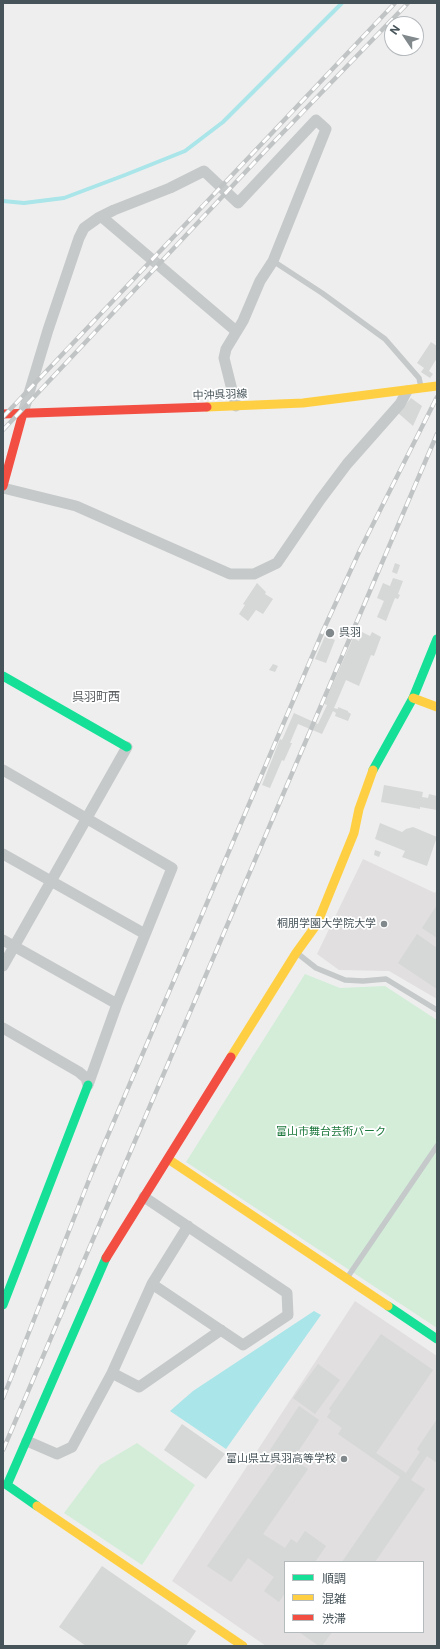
<!DOCTYPE html>
<meta charset="utf-8">
<style>
body{margin:0}
#map{position:relative;width:440px;height:1649px;overflow:hidden;background:#efeeee;font-family:Inter,"Noto Sans JP",sans-serif}
canvas{display:block}
.frame{position:absolute;inset:0;border:4px solid #465359;pointer-events:none}
.legend{position:absolute;left:284px;top:1561px;width:140px;height:72px;box-sizing:border-box;background:#fff;border:1px solid #b5babd;margin:0;padding:5px 7px;list-style:none;font-size:12px;color:#465359}
.legend li{display:flex;align-items:center;gap:8px;height:20px}
.legend b{width:20px;border:1px solid #b5babd}
.north{position:absolute;left:384px;top:16px;width:40px;height:40px;box-sizing:border-box;background:#fff;border:1px solid #b5babd;border-radius:50%;rotate:305deg;font-size:11px;font-weight:700;line-height:16px;text-align:center;color:#465359}
.north::after{content:'';display:block;margin:auto;width:14px;height:18px;background:#81898d;clip-path:polygon(50% 0,100% 100%,50% 72%,0 100%)}
</style>
<div id="map">
<canvas width="440" height="1649"></canvas>
<div class="frame"></div>
<ul class="legend">
<li><b style="height:5px;background:#16e098"></b>順調</li>
<li><b style="height:5px;background:#ffcf43"></b>混雑</li>
<li><b style="height:5px;background:#f24e42"></b>渋滞</li>
</ul>
<div class="north">N</div>
</div>
<script>
const ctx = document.querySelector('canvas').getContext('2d');
ctx.lineJoin = 'round';
function paint(path, color) { ctx.fillStyle = color; ctx.fill(path, 'evenodd'); }
const poly = rows => new Path2D(rows.map(r => 'M' + r).join(''));
function stroke(path, color, width, dash) { ctx.strokeStyle = color; ctx.lineWidth = width; ctx.lineCap = dash ? 'butt' : 'round'; ctx.setLineDash(dash || []); ctx.stroke(path); }
function label(font, color, halo, rows, align = 'center') {
  ctx.font = font + ' Inter,"Noto Sans JP",sans-serif'; ctx.lineWidth = 3.5; ctx.setLineDash([]); ctx.textBaseline = 'middle'; ctx.strokeStyle = halo; ctx.fillStyle = color; for (const [text, x, y, turn = 0] of rows) {
    ctx.save(); ctx.translate(x, y); ctx.rotate((+turn || 0) * Math.PI / 180); ctx.textAlign = isNaN(turn) ? turn : align; if (halo) ctx.strokeText(text, 0, 0); ctx.fillText(text, 0, 0); ctx.restore();
  }
}
const education = poly([
 [363,859,435,893,437,889,437,999,389,971,339,970,317,954],
 [355,1301,437,1356,437,1646,266,1646,172,1581],
 [285,1562,423,1562,423,1632,285,1632]
]);
const green = poly([
 [305,974,340,988,385,986,437,1020,437,1328,186,1162],
 [137,1443,195,1485,142,1565,64,1513,100,1465]
]);
const water = poly([
 [314,1311,321,1315,226,1449,170,1411,193,1391]
]);
const stream = poly([
 [3,201,24,203,64,198,125,175,185,151,223,122,342,3]
]);
const building = poly([
 [431,342,437,346,437,358,429,371,433,374,430,378,421,372,424,368,417,363],
 [411,398,422,406,413,426,398,413],
 [395,563,400,565,397,574,392,572],
 [393,578,403,581,398,594,400,595,398,599,395,598,386,621,377,617,384,601,377,598,383,583,390,586],
 [257,583,266,592,265,594,273,599,263,614,256,610,248,621,239,614,245,605,243,604],
 [362,632,370,636,372,632,381,637,374,656,371,655,359,686,346,680,334,708,338,709,338,707,348,711,348,712,351,714,348,721,335,716,336,713,333,711,322,734,298,724,290,743,292,743,284,761,282,760,270,788,262,785,280,739,282,740,294,713,318,724,327,705,324,704,353,638,359,641],
 [325,636,335,640,326,663,315,659],
 [273,664,278,666,275,672,269,670],
 [384,785,423,792,422,797,428,798,429,794,437,796,437,810,420,807,420,809,381,802],
 [380,823,402,832,406,829,413,827,437,837,427,866,402,857,405,851,375,839],
 [375,850,381,852,379,857,374,855],
 [437,905,437,938,422,928],
 [417,934,437,948,437,989,398,963],
 [381,1334,433,1370,376,1453,406,1473,420,1452,417,1449,437,1419,437,1463,427,1456,411,1480,425,1489,375,1562,342,1562,400,1477,338,1434,342,1428,327,1417,331,1411,329,1409],
 [318,1364,340,1380,315,1414,293,1398],
 [299,1406,319,1420,293,1459,308,1469,263,1534,285,1548,291,1539,297,1543,305,1531,326,1546,315,1562,285,1562,285,1593,279,1602,264,1591,274,1577,248,1558,231,1582,207,1566,282,1458,270,1450],
 [182,1424,225,1454,206,1479,164,1450],
 [102,1566,196,1631,186,1646,86,1646,59,1627],
 [299,1632,332,1632,322,1646,319,1646]
]);
const lane = poly([
 [273,261,322,293,385,339,419,378,421,387],
 [297,953,316,968,345,980,363,981,386,979,437,1010],
 [347,1278,437,1146]
]);
const street = poly([
 [102,217,236,331],
 [23,413,48,330,79,238,84,228,98,218,114,210,170,188,204,171,238,203,316,120,326,129,273,261,260,281,243,321,226,349,224,358,236,406],
 [3,488,76,506,230,574,254,574,277,563,320,500,347,464,400,404,407,391],
 [3,770,172,868,117,1004,88,1085],
 [3,854,145,934],
 [3,940,117,1004],
 [3,966,127,747],
 [3,1028,79,1072,86,1078,88,1085],
 [144,1197,287,1293,288,1315,243,1345,152,1284],
 [112,1373,139,1387,221,1330],
 [27,1441,57,1454,72,1447,112,1373,152,1284,188,1226]
]);
const fast = poly([
 [3,676,127,747],
 [373,770,413,698,437,639],
 [3,1305,88,1085],
 [388,1306,437,1339],
 [37,1506,7,1485,106,1258]
]);
const slow = poly([
 [207,407,303,403,437,386],
 [413,698,437,707],
 [231,1057,296,953,317,924,354,833,359,809,373,770],
 [168,1159,388,1306],
 [37,1506,243,1646]
]);
const jam = poly([
 [3,414,207,407],
 [3,486,23,413],
 [106,1258,231,1057]
]);
const rail = poly([
 [3,417,395,3],
 [3,430,268,148,408,3],
 [3,1398,91,1175,322,633,360,550,437,397],
 [3,1450,437,434]
]);
const markers = [
 [330,633,5,"#81898d"],
 [384,924,4,"#81898d"],
 [344,1459,4,"#81898d"]
];
const streetNames = [
 ["中沖呉羽線",220,395,-2]
];
const poiNames = [
 ["呉羽",339,633,"left"],
 ["桐朋学園大学院大学",376,924],
 ["富山県立呉羽高等学校",336,1459]
];
const parkNames = [
 ["富山市舞台芸術パーク",331,1132]
];
const neighbourhoodNames = [
 ["呉羽町西",96,697]
];
paint(education, '#e1dfdf');
paint(green, '#d3edd9');
paint(water, '#a9e5e9');
stroke(stream, '#a9e5e9', 4);
paint(building, '#d6d7d7');
stroke(lane, '#c5c9ca', 5.5);
stroke(street, '#c5c9ca', 11);
stroke(fast, '#16e098', 9);
stroke(slow, '#ffcf43', 9);
stroke(jam, '#f24e42', 9);
stroke(rail, '#c1c4c5', 4.5);
stroke(rail, '#fff', 3, [9]);
for (const [x, y, r, color] of markers) { const dot = new Path2D(); dot.arc(x, y, r, 0, 2 * Math.PI); ctx.fillStyle = color; ctx.fill(dot); stroke(dot, '#fff', 1.5); }
label('11px', '#465359', '#fff', streetNames);
label('11px', '#465359', '#fff', poiNames, 'right');
label('11px', '#1b773b', '#fff', parkNames);
label('12px', '#5a5e61', '#fff', neighbourhoodNames);
</script>
